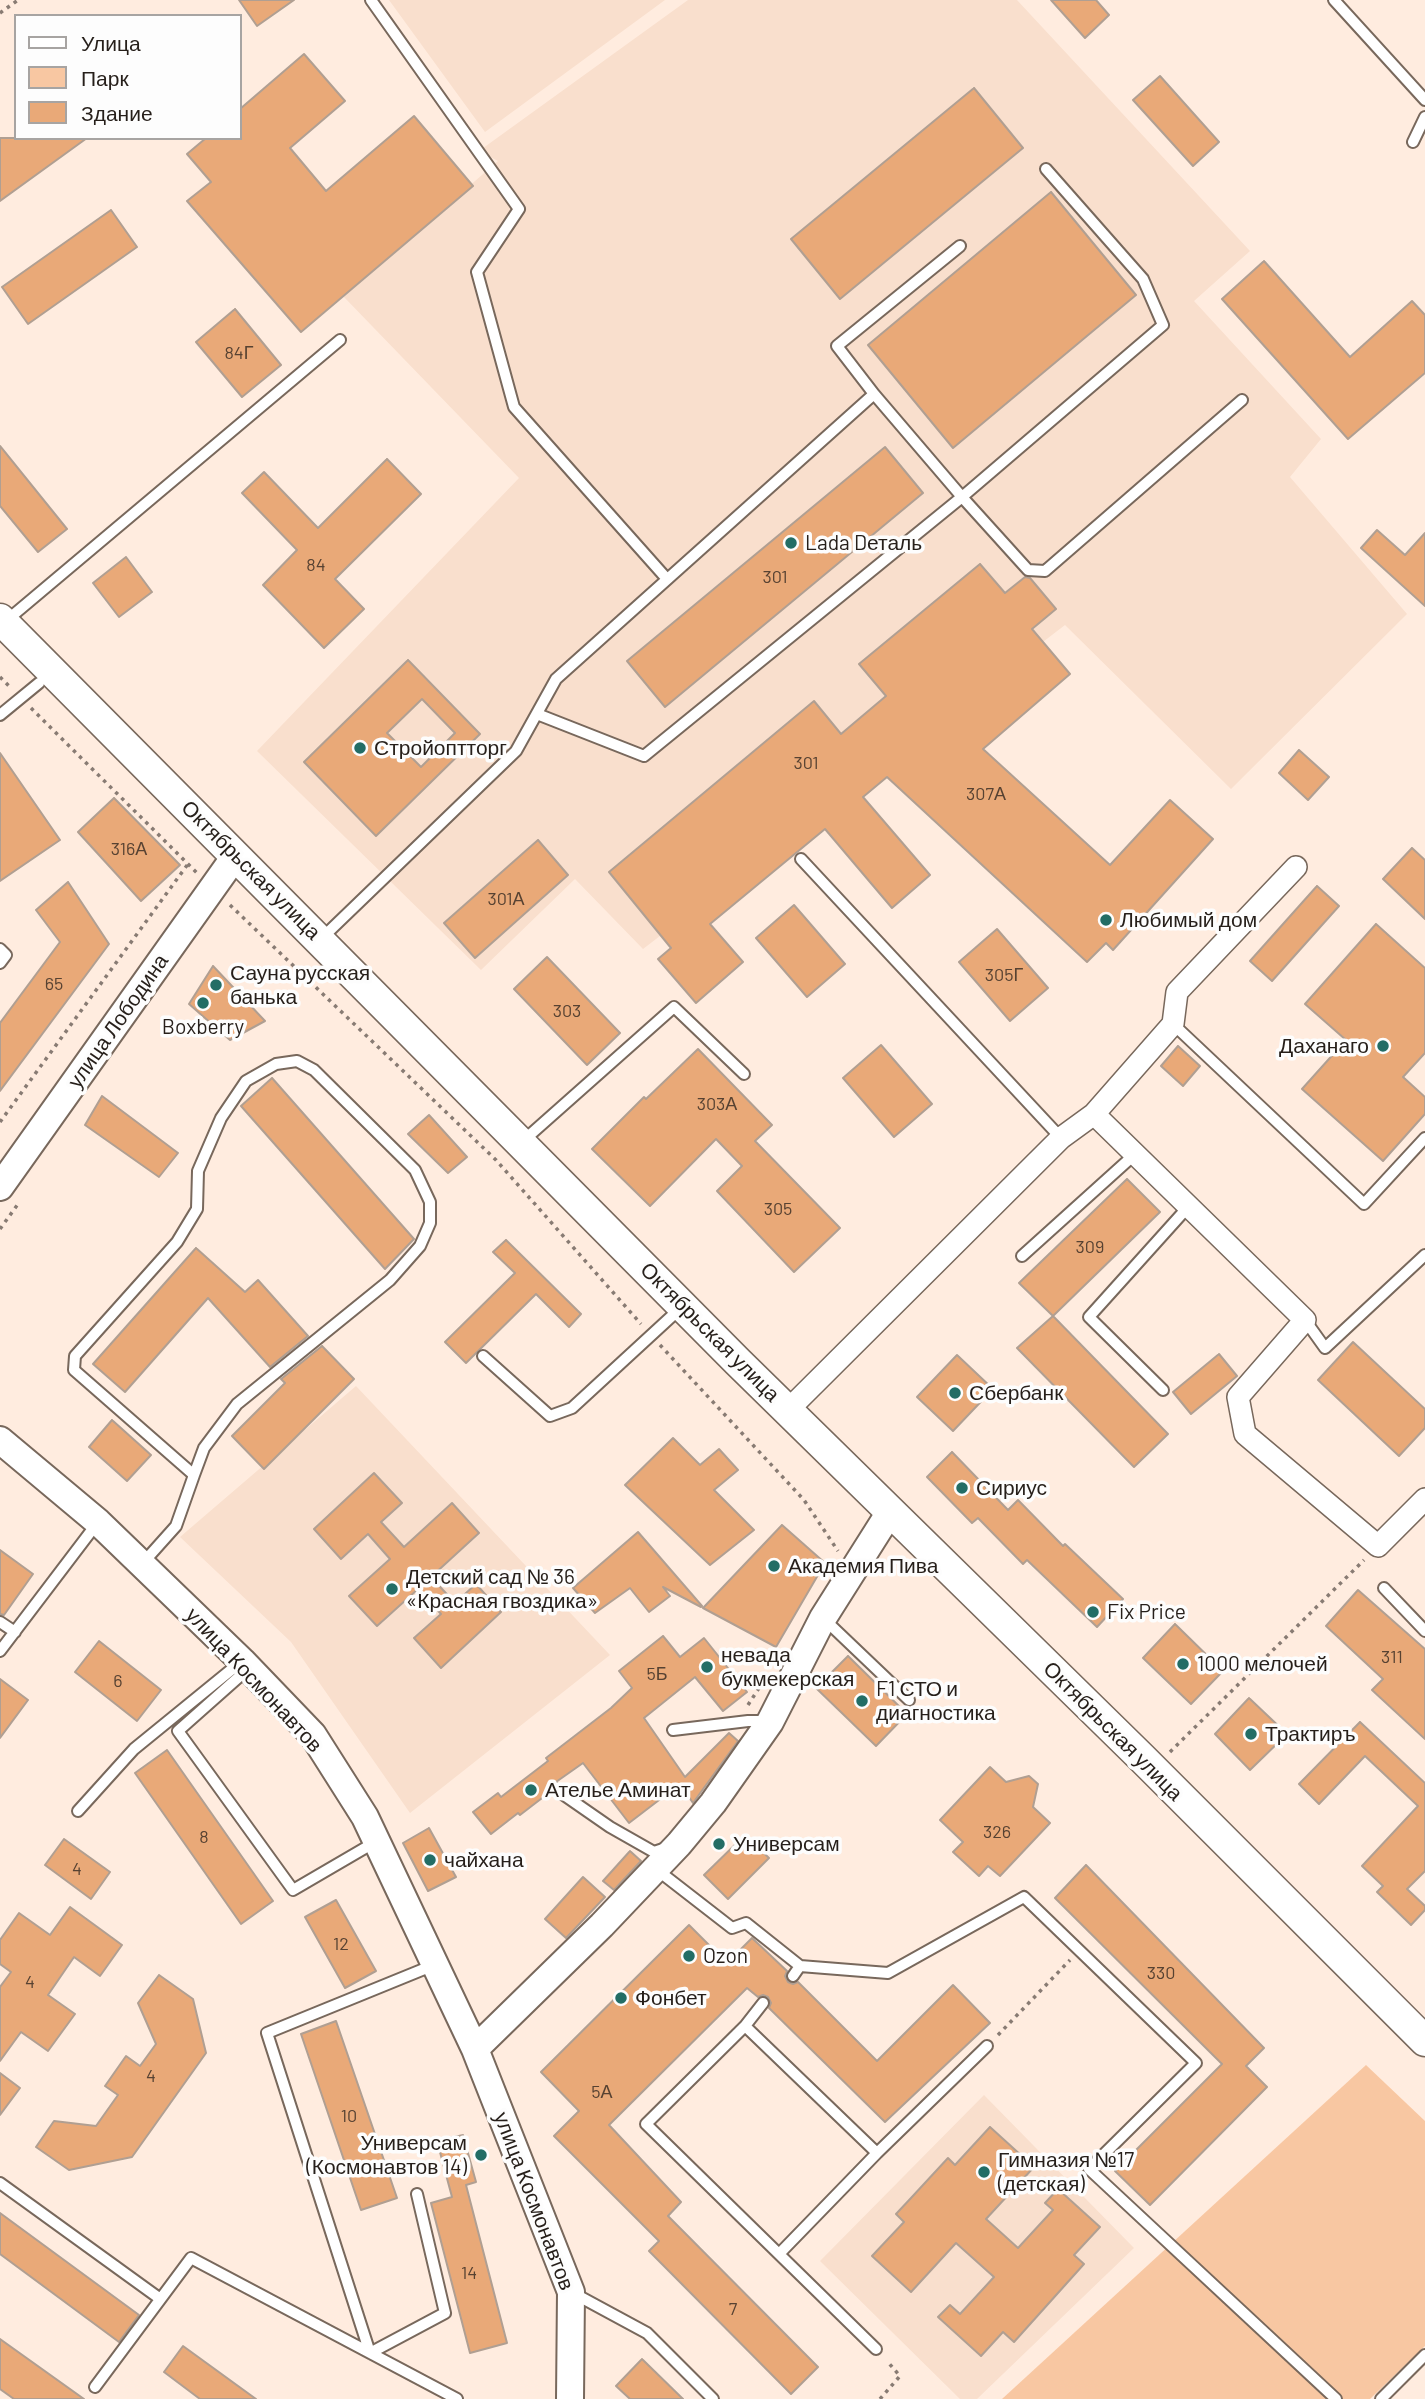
<!DOCTYPE html>
<meta charset="utf-8">
<style>
body{margin:0}
#map{position:relative;width:1425px;height:2399px;overflow:hidden;background:#ffecdf;font-family:Barlow,sans-serif}
canvas{display:block}
.legend{position:absolute;left:14px;top:14px;width:228px;height:126px;box-sizing:border-box;background:#fdfdfd;border:2px solid #a7a4a2;margin:0;padding:9px 12px;list-style:none;font-size:21px;color:#261f1a}
.legend li{display:flex;align-items:center;gap:14px;height:35px}
.legend b{width:35px;border:2px solid #a7a4a2}
</style>
<div id="map">
<canvas width="1425" height="2399"></canvas>
<ul class="legend">
<li><b style="height:9px;background:#fff"></b>Улица</li>
<li><b style="height:19px;background:#f8c7a2"></b>Парк</li>
<li><b style="height:19px;background:#e9a978"></b>Здание</li>
</ul>
</div>
<script>
const ctx = document.querySelector('canvas').getContext('2d');
ctx.lineJoin = 'round';
function paint(path, color) { ctx.fillStyle = color; ctx.fill(path, 'evenodd'); }
const poly = rows => new Path2D(rows.map(r => 'M' + r).join(''));
function stroke(path, color, width, dash) { ctx.strokeStyle = color; ctx.lineWidth = width; ctx.lineCap = dash ? 'butt' : 'round'; ctx.setLineDash(dash || []); ctx.stroke(path); }
function label(font, color, halo, rows, align = 'center') {
  ctx.font = font + ' Barlow,sans-serif'; ctx.lineWidth = 7; ctx.setLineDash([]); ctx.textBaseline = 'middle'; ctx.strokeStyle = halo; ctx.fillStyle = color; for (const [text, x, y, turn = 0] of rows) {
    ctx.save(); ctx.translate(x, y); ctx.rotate((+turn || 0) * Math.PI / 180); ctx.textAlign = isNaN(turn) ? turn : align; if (halo) ctx.strokeText(text, 0, 0); ctx.fillText(text, 0, 0); ctx.restore();
  }
}
const built = poly([
 [389,0,665,0,485,132],
 [688,0,1017,0,1250,251,1194,301,1321,439,1290,477,1407,614,1231,789,1065,625,643,949,575,879,481,970,257,751,519,478,343,296,498,161,479,151],
 [356,1386,610,1655,410,1813,291,1642,180,1537],
 [984,2095,1134,2248,977,2399,960,2399,820,2261]
]);
const green = poly([
 [1366,2065,1425,2121,1425,2346,1370,2399,1002,2399]
]);
const building = poly([
 [239,0,294,0,257,26,239,0],
 [1051,0,1096,0,1109,15,1085,38,1051,0],
 [304,54,345,101,290,148,326,191,414,116,473,186,301,332,187,201,211,182,187,154,206,138,240,138,240,109,304,54],
 [1160,76,1219,142,1193,166,1133,100,1160,76],
 [974,88,1023,148,840,299,791,239,974,88],
 [0,138,87,138,0,201,0,138],
 [1051,192,1136,295,953,448,868,345,1051,192],
 [111,210,137,247,28,324,2,287,111,210],
 [1264,261,1350,357,1412,301,1425,315,1425,373,1348,439,1222,299,1264,261],
 [235,309,281,365,242,397,196,342,235,309],
 [0,446,67,529,38,552,0,506,0,446],
 [885,447,923,493,665,707,627,661,885,447],
 [387,459,421,494,335,579,364,609,324,648,263,585,297,550,242,493,264,472,318,528,387,459],
 [1377,530,1405,555,1425,533,1425,606,1361,548,1377,530],
 [126,557,152,592,119,617,93,583,126,557],
 [980,564,1005,593,1025,577,1030,578,1056,609,1032,629,1070,674,983,749,1110,865,1170,800,1213,839,1113,950,1106,943,1087,962,887,777,863,797,930,875,892,908,825,829,710,924,743,962,696,1003,658,959,671,948,609,872,814,701,841,734,886,696,859,664,980,564],
 [408,660,480,734,376,836,304,762,408,660],
 [422,699,455,733,421,767,387,733,422,699],
 [1299,750,1329,777,1308,800,1279,773,1299,750],
 [0,753,60,840,0,881,0,753],
 [114,798,180,865,141,901,78,832,114,798],
 [538,840,568,875,475,958,444,923,538,840],
 [1412,848,1425,860,1425,919,1383,879,1412,848],
 [68,882,109,944,0,1091,0,1023,60,942,36,910,68,882],
 [1317,886,1339,906,1272,981,1250,961,1317,886],
 [794,905,845,964,807,997,756,938,794,905],
 [1376,924,1425,968,1425,1053,1403,1077,1425,1097,1425,1114,1383,1161,1302,1089,1346,1040,1305,1004,1376,924],
 [997,929,1048,988,1010,1021,959,962,997,929],
 [547,957,620,1033,587,1065,514,989,547,957],
 [213,966,265,1021,230,1040,189,1004,213,966],
 [881,1045,932,1104,894,1137,843,1078,881,1045],
 [1178,1046,1200,1066,1183,1086,1161,1066,1178,1046],
 [698,1049,772,1125,755,1141,840,1228,794,1272,717,1191,742,1166,716,1139,650,1206,592,1149,644,1097,646,1099,698,1049],
 [272,1078,414,1239,385,1269,241,1106,272,1078],
 [102,1096,178,1153,159,1177,85,1125,102,1096],
 [429,1115,467,1157,448,1173,408,1134,429,1115],
 [1127,1179,1160,1212,1053,1316,1019,1283,1127,1179],
 [506,1240,581,1314,569,1327,536,1294,466,1363,445,1342,515,1273,493,1252,506,1240],
 [196,1248,245,1292,258,1280,308,1336,270,1367,208,1298,125,1392,93,1364,196,1248],
 [1053,1316,1168,1434,1134,1467,1017,1348,1053,1316],
 [1353,1342,1425,1409,1425,1428,1399,1456,1318,1380,1353,1342],
 [322,1346,354,1379,264,1469,232,1436,285,1383,281,1379,322,1346],
 [1219,1354,1237,1376,1191,1414,1173,1392,1219,1354],
 [957,1355,993,1389,953,1431,917,1397,957,1355],
 [112,1420,151,1455,127,1481,89,1447,112,1420],
 [673,1438,700,1465,719,1449,738,1470,714,1490,754,1530,710,1565,625,1485,673,1438],
 [952,1452,1008,1510,1018,1500,1063,1546,1065,1544,1123,1599,1097,1627,1027,1560,1023,1564,978,1518,972,1523,927,1477,952,1452],
 [374,1473,402,1503,381,1522,404,1547,452,1503,479,1533,431,1577,455,1603,476,1584,501,1612,441,1668,414,1638,441,1614,418,1589,377,1626,349,1596,390,1559,368,1534,341,1559,314,1529,374,1473],
 [782,1525,825,1563,776,1647,703,1608,782,1525],
 [638,1532,702,1606,701,1607,663,1587,670,1596,649,1612,630,1588,595,1613,573,1588,638,1532],
 [0,1550,33,1574,4,1615,0,1614,0,1550],
 [1358,1590,1425,1649,1425,1739,1372,1690,1383,1679,1326,1626,1358,1590],
 [1175,1624,1223,1671,1191,1704,1143,1658,1175,1624],
 [663,1636,680,1657,704,1638,747,1692,723,1711,695,1677,644,1718,685,1777,729,1733,738,1741,693,1803,680,1784,629,1823,583,1763,556,1782,559,1785,520,1815,518,1813,491,1834,473,1812,498,1793,501,1797,548,1761,546,1758,611,1708,632,1688,619,1671,663,1636],
 [99,1641,161,1690,137,1721,75,1672,99,1641],
 [848,1656,907,1714,876,1746,816,1688,848,1656],
 [0,1679,28,1700,0,1738,0,1679],
 [1249,1698,1287,1734,1250,1770,1215,1734,1249,1698],
 [1360,1722,1425,1783,1425,1871,1407,1889,1425,1906,1425,1910,1411,1925,1377,1892,1383,1886,1362,1866,1418,1806,1365,1756,1319,1804,1299,1784,1360,1722],
 [167,1750,273,1901,241,1924,135,1773,167,1750],
 [990,1767,1006,1782,1029,1776,1038,1784,1033,1807,1050,1823,1000,1876,988,1866,979,1876,953,1852,963,1842,940,1820,990,1767],
 [429,1828,456,1877,428,1891,403,1843,429,1828],
 [745,1835,769,1858,728,1899,704,1875,745,1835],
 [64,1839,110,1872,91,1899,45,1865,64,1839],
 [630,1851,641,1861,614,1890,603,1881,630,1851],
 [1086,1865,1264,2048,1246,2066,1267,2087,1150,2205,1115,2171,1222,2064,1055,1898,1086,1865],
 [583,1877,605,1897,566,1938,545,1919,583,1877],
 [336,1900,376,1971,345,1988,305,1917,336,1900],
 [70,1907,122,1945,100,1976,74,1957,48,1995,75,2014,48,2051,21,2032,0,2061,0,1987,11,1972,0,1964,0,1940,19,1913,50,1935,70,1907],
 [689,1925,727,1963,752,1938,787,1971,785,1976,788,1982,793,1984,798,1982,877,2061,953,1985,990,2023,885,2122,769,2008,771,2003,768,1997,763,1995,758,1997,747,1988,609,2125,681,2202,668,2216,818,2367,791,2394,649,2251,659,2241,554,2136,579,2111,541,2072,689,1925],
 [159,1975,193,1999,206,2053,132,2157,69,2170,36,2147,54,2121,96,2126,118,2095,105,2086,126,2056,140,2066,156,2044,138,2003,159,1975],
 [336,2021,397,2198,361,2210,301,2034,336,2021],
 [0,2073,20,2088,0,2115,0,2073],
 [990,2127,1034,2167,986,2219,1018,2248,1053,2210,1045,2203,1058,2189,1100,2227,1074,2255,1084,2264,1014,2342,1003,2332,981,2356,938,2317,950,2305,960,2314,994,2277,956,2243,911,2292,872,2256,904,2222,896,2214,911,2198,948,2158,955,2165,990,2127],
 [463,2135,476,2182,466,2185,507,2343,470,2353,431,2203,452,2197,437,2141,463,2135],
 [0,2213,139,2315,119,2342,0,2254,0,2213],
 [0,2339,84,2399,14,2399,0,2389,0,2339],
 [183,2346,256,2399,200,2399,164,2372,183,2346],
 [642,2359,683,2399,630,2399,616,2386,642,2359]
]);
const path = poly([
 [0,13,18,0],
 [0,677,11,688],
 [31,708,197,873],
 [230,905,496,1160,641,1324],
 [0,1122,188,864],
 [0,1229,18,1204],
 [660,1345,804,1500,838,1551],
 [748,1705,759,1688],
 [1170,1752,1364,1560],
 [998,2035,1070,1960],
 [880,2399,900,2376,887,2361]
]);
const service = poly([
 [371,0,519,209,477,272,514,407,667,579],
 [1334,0,1425,100],
 [1413,142,1425,117],
 [1046,169,1143,279,1163,325,962,497,1028,570,1045,571,1242,400],
 [6,621,340,340],
 [537,714,644,756,962,497,874,394],
 [0,715,39,683],
 [801,859,1061,1138],
 [322,938,516,751,556,679,874,394,837,346,960,246],
 [0,949,6,955,0,963],
 [1173,1024,1364,1204,1425,1138],
 [523,1141,674,1007,744,1074],
 [1022,1256,1134,1155],
 [1305,1320,1325,1348,1425,1255],
 [483,1356,550,1416,572,1408,672,1316],
 [1163,1390,1089,1317,1188,1207],
 [142,1564,176,1526,194,1475,204,1448,237,1404,390,1280,420,1246,430,1223,430,1202,415,1170,314,1070,297,1061,276,1064,246,1081,221,1118,198,1171,197,1209,177,1242,75,1356,74,1370,194,1475],
 [1384,1588,1425,1631],
 [823,1618,909,1700],
 [0,1622,15,1632],
 [0,1651,98,1522],
 [249,1668,178,1731,293,1890,377,1841],
 [673,1730,748,1721,767,1721],
 [561,1793,610,1827,654,1852,666,1848],
 [78,1811,134,1749,242,1661],
 [656,1869,732,1928,746,1923,800,1966,793,1976],
 [800,1966,888,1973,1024,1897,1196,2063,1089,2169,1336,2399],
 [763,2003,745,2026,646,2124,876,2349],
 [745,2026,877,2153,987,2046],
 [0,2183,159,2298],
 [417,2194,445,2313,370,2353,267,2033,434,1965],
 [779,2254,877,2153],
 [573,2293,647,2333,713,2399],
 [95,2387,191,2258,457,2399],
 [1381,2399,1425,2355]
]);
const minor = poly([
 [1094,1114,1305,1320,1238,1397,1245,1434,1378,1546,1425,1499],
 [789,1409,1061,1138,1094,1114,1173,1024,1177,992,1296,867]
]);
const tertiary = poly([
 [0,1187,236,855],
 [0,1440,98,1522,242,1661,313,1735,365,1817,475,2049],
 [570,2399,571,2292,475,2049,602,1925,679,1844,713,1803,770,1722,823,1618,890,1512]
]);
const secondary = poly([
 [0,619,738,1362,1143,1759,1425,2041]
]);
const markers = [
 [791,543,7,"#236d65"],
 [360,748,7,"#236d65"],
 [1106,920,7,"#236d65"],
 [216,985,7,"#236d65"],
 [203,1003,7,"#236d65"],
 [1383,1046,7,"#236d65"],
 [955,1393,7,"#236d65"],
 [962,1488,7,"#236d65"],
 [774,1566,7,"#236d65"],
 [392,1589,7,"#236d65"],
 [1093,1612,7,"#236d65"],
 [1183,1664,7,"#236d65"],
 [707,1667,7,"#236d65"],
 [862,1701,7,"#236d65"],
 [1251,1734,7,"#236d65"],
 [531,1790,7,"#236d65"],
 [719,1844,7,"#236d65"],
 [430,1860,7,"#236d65"],
 [689,1956,7,"#236d65"],
 [621,1998,7,"#236d65"],
 [481,2155,7,"#236d65"],
 [984,2172,7,"#236d65"]
];
const numberNames = [
 ["84Г",239,353],
 ["84",316,565],
 ["301",775,577],
 ["301",806,763],
 ["307А",986,794],
 ["316А",129,849],
 ["301А",506,899],
 ["305Г",1004,975],
 ["65",54,984],
 ["303",567,1011],
 ["303А",717,1104],
 ["305",778,1209],
 ["309",1090,1247],
 ["311",1392,1657],
 ["5Б",657,1674],
 ["6",118,1681],
 ["326",997,1832],
 ["8",204,1837],
 ["4",77,1869],
 ["12",341,1944],
 ["330",1161,1973],
 ["4",30,1982],
 ["4",151,2076],
 ["5А",602,2092],
 ["10",349,2116],
 ["14",469,2273],
 ["7",733,2309]
];
const poiNames = [
 ["Lada Dеталь",805,543],
 ["Стройоптторг",374,748],
 ["Любимый дом",1120,920],
 ["Сауна русская",230,973],
 ["банька",230,997],
 ["Boxberry",203,1027,"center"],
 ["Даханаго",1369,1046,"right"],
 ["Сбербанк",969,1393],
 ["Сириус",976,1488],
 ["Академия Пива",788,1566],
 ["Детский сад № 36",406,1577],
 ["«Красная гвоздика»",406,1601],
 ["Fix Price",1107,1612],
 ["невада",721,1655],
 ["букмекерская",721,1679],
 ["1000 мелочей",1197,1664],
 ["F1 СТО и",876,1689],
 ["диагностика",876,1713],
 ["Трактиръ",1265,1734],
 ["Ателье Аминат",545,1790],
 ["Универсам",733,1844],
 ["чайхана",444,1860],
 ["Ozon",703,1956],
 ["Фонбет",635,1998],
 ["Универсам",467,2143,"right"],
 ["(Космонавтов 14)",467,2167,"right"],
 ["Гимназия №17",998,2160],
 ["(детская)",998,2184]
];
const streetNames = [
 ["Октябрьская улица",251,870,45],
 ["улица Лободина",118,1021,-55],
 ["Октябрьская улица",710,1332,45],
 ["улица Космонавтов",254,1680,47],
 ["Октябрьская улица",1113,1731,45],
 ["улица Космонавтов",534,2201,69]
];
paint(built, '#f9dfcd');
paint(green, '#f8c7a2');
paint(building, '#e9a978');
stroke(building, '#b09f92', 2);
stroke(service, '#78685c', 14);
stroke(minor, '#78685c', 24);
stroke(tertiary, '#78685c', 30);
stroke(secondary, '#78685c', 33);
stroke(path, '#887b73', 3.5, [3.5, 5]);
stroke(service, '#fff', 10);
stroke(minor, '#fff', 21);
stroke(tertiary, '#fff', 26);
stroke(secondary, '#fff', 30);
for (const [x, y, r, color] of markers) { const dot = new Path2D(); dot.arc(x, y, r, 0, 2 * Math.PI); ctx.fillStyle = color; ctx.fill(dot); stroke(dot, '#fdfdfd', 2.5); }
label('18px', '#574232', null, numberNames);
label('21px', '#261f1a', '#fdfdfd', poiNames, 'left');
label('21px', '#261f1a', '#fdfdfd', streetNames);
</script>
